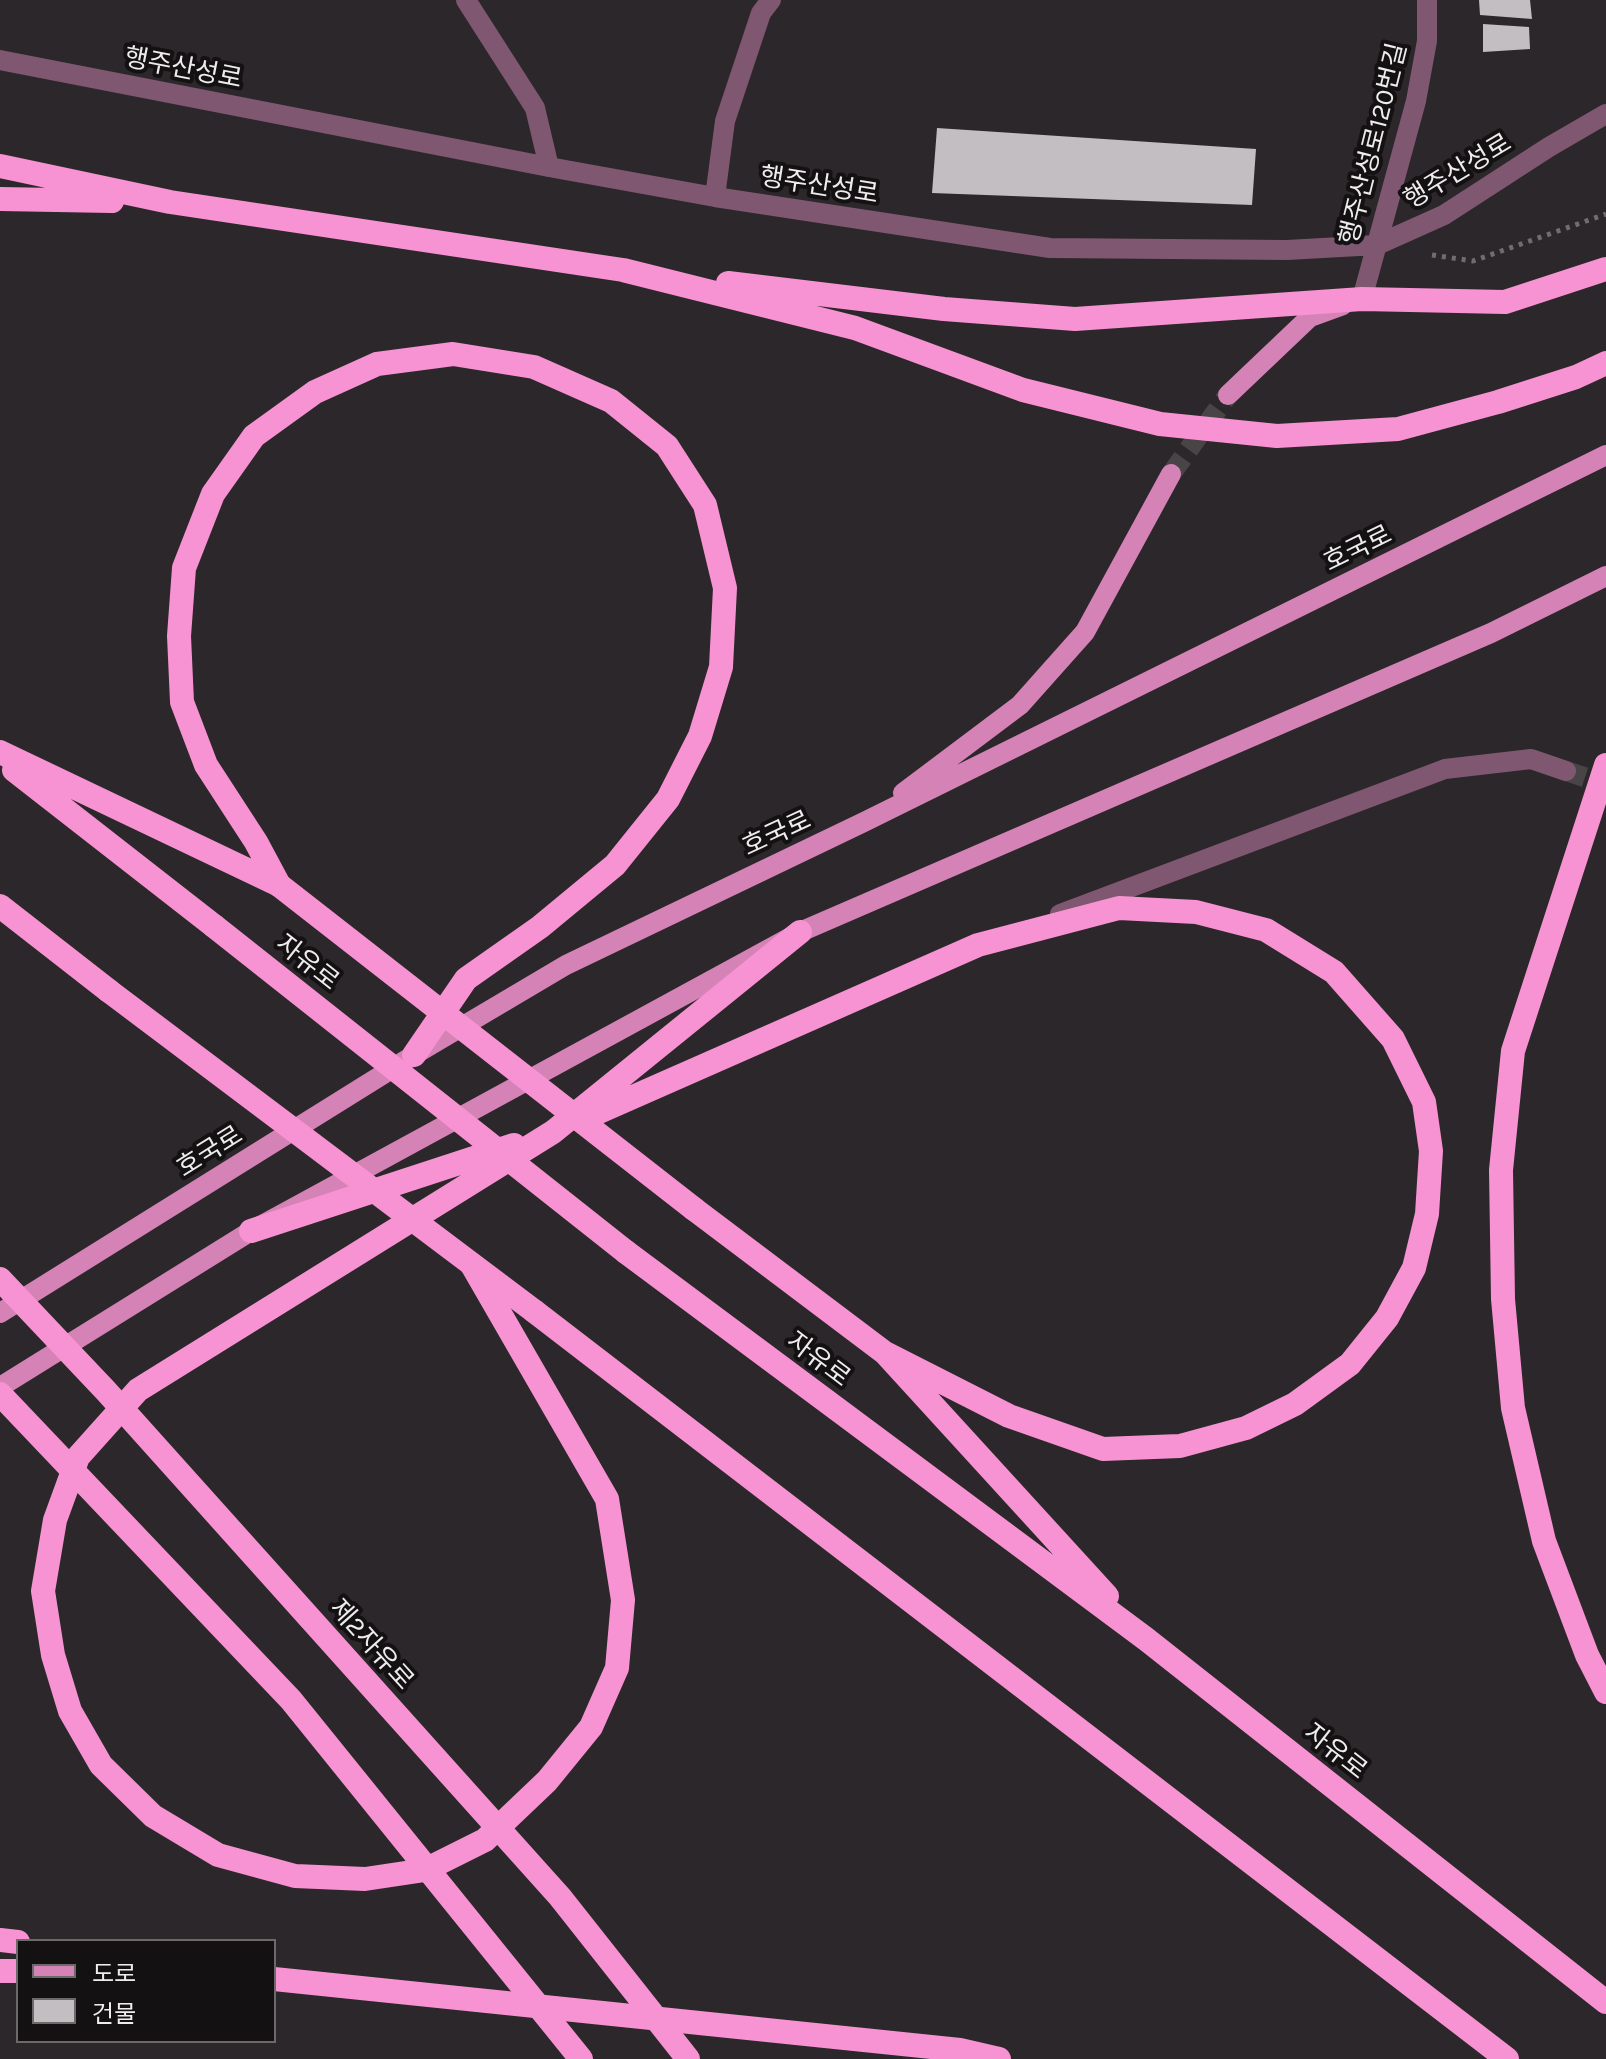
<!DOCTYPE html>
<meta charset="utf-8">
<style>
body{margin:0}
#map{position:relative;width:1606px;height:2059px;overflow:hidden;background:#2c272a;font-family:Karla,"Noto Sans KR",sans-serif}
canvas{display:block}
.legend{position:absolute;left:16px;top:1939px;width:260px;height:104px;box-sizing:border-box;background:#131112;border:2px solid #6b696a;margin:0;padding:10px 14px;list-style:none;font-size:24px;color:#efecee}
.legend li{display:flex;align-items:center;gap:16px;height:40px}
.legend b{width:40px;border:2px solid #6b696a}
</style>
<div id="map">
<canvas width="1606" height="2059"></canvas>
<ul class="legend">
<li><b style="height:10px;background:#d582b6"></b>도로</li>
<li><b style="height:22px;background:#c3bec1"></b>건물</li>
</ul>
</div>
<script>
const ctx = document.querySelector('canvas').getContext('2d');
ctx.lineJoin = 'round';
function paint(path, color) { ctx.fillStyle = color; ctx.fill(path, 'evenodd'); }
const poly = rows => new Path2D(rows.map(r => 'M' + r).join(''));
function stroke(path, color, width, dash) { ctx.strokeStyle = color; ctx.lineWidth = width; ctx.lineCap = dash ? 'butt' : 'round'; ctx.setLineDash(dash || []); ctx.stroke(path); }
function label(font, color, halo, rows, align = 'center') {
  ctx.font = font + ' Karla,"Noto Sans KR",sans-serif'; ctx.lineWidth = 8; ctx.setLineDash([]); ctx.textBaseline = 'middle'; ctx.strokeStyle = halo; ctx.fillStyle = color; for (const [text, x, y, turn = 0] of rows) {
    ctx.save(); ctx.translate(x, y); ctx.rotate((+turn || 0) * Math.PI / 180); ctx.textAlign = isNaN(turn) ? turn : align; if (halo) ctx.strokeText(text, 0, 0); ctx.fillText(text, 0, 0); ctx.restore();
  }
}
const building = poly([
 [1479,0,1530,0,1532,19,1480,15],
 [1483,24,1529,27,1530,49,1483,52],
 [937,128,1256,149,1252,205,932,193]
]);
const streetTunnel = poly([
 [1566,771,1606,784]
]);
const primaryTunnel = poly([
 [1171,474,1228,395]
]);
const path = poly([
 [1432,255,1473,261,1606,214]
]);
const street = poly([
 [466,0,535,108,549,167],
 [0,60,549,167,715,197,1050,248,1287,250,1377,245,1444,215,1549,147,1606,114],
 [715,197,725,121,761,13,771,0],
 [1362,299,1416,101,1427,41,1427,0],
 [1060,914,1445,769,1531,759,1566,771]
]);
const primary = poly([
 [1228,395,1310,317,1343,305],
 [903,793,1020,705,1085,632,1171,474],
 [0,1313,414,1055,566,965,864,822,1606,455],
 [0,1387,251,1231,800,932,1491,633,1606,576]
]);
const highway = poly([
 [0,166,170,202,623,270,855,328,1023,390,1160,424,1277,436,1398,429,1498,402,1576,377,1606,363],
 [0,199,112,201],
 [728,283,944,309,1075,319,1362,299,1505,302,1606,269],
 [0,752,279,885],
 [1606,765,1513,1051,1501,1170,1503,1299,1513,1408,1544,1541,1587,1655,1606,1692],
 [14,770,214,926],
 [279,885,256,842,206,765,182,702,179,636,184,568,213,494,254,436,315,392,377,364,453,354,534,367,611,401,667,446,705,505,725,588,721,667,700,736,668,799,615,865,540,927,466,979,414,1055],
 [0,906,109,991],
 [583,1119,978,945,1119,908,1196,912,1266,930,1334,972,1393,1039,1424,1102,1431,1151,1427,1214,1414,1268,1387,1318,1350,1364,1295,1404,1246,1428,1180,1446,1103,1449,1009,1416,885,1353],
 [694,1209,885,1353,1107,1596],
 [251,1231,514,1145],
 [626,1252,1146,1639,1606,2002],
 [472,1265,607,1499,623,1600,617,1668,591,1727,547,1781,485,1840,425,1870,365,1879,295,1876,218,1855,153,1816,101,1765,70,1711,53,1655,43,1591,55,1520,78,1457,138,1390,553,1132,800,932],
 [534,1311,1507,2059],
 [0,1940,18,1942],
 [0,1971,18,1971],
 [274,1979,960,2050,999,2059]
]);
const highwayBridge = poly([
 [279,885,694,1209],
 [214,926,626,1252],
 [109,991,534,1311],
 [0,1279,106,1391,560,1897,688,2059],
 [0,1394,291,1700,581,2059]
]);
const streetNames = [
 ["행주산성로",183,69,11],
 ["행주산성로120번길",1374,144,-76],
 ["행주산성로",1458,172,-31],
 ["행주산성로",819,186,9],
 ["호국로",1358,549,-26],
 ["호국로",777,834,-25],
 ["자유로",307,963,38],
 ["호국로",210,1152,-32],
 ["자유로",818,1360,37],
 ["제2자유로",371,1645,48],
 ["자유로",1335,1752,38]
];
paint(building, '#c3bec1');
stroke(streetTunnel, '#494547', 20, [20, 10]);
stroke(primaryTunnel, '#494547', 20, [20, 10]);
stroke(path, '#716d6f', 5, [4, 6]);
stroke(street, '#7f5770', 20);
stroke(primary, '#d582b6', 20);
stroke(highway, '#f793d2', 24);
stroke(highwayBridge, '#f793d2', 24);
label('26px', '#efecee', '#131112', streetNames);
</script>
